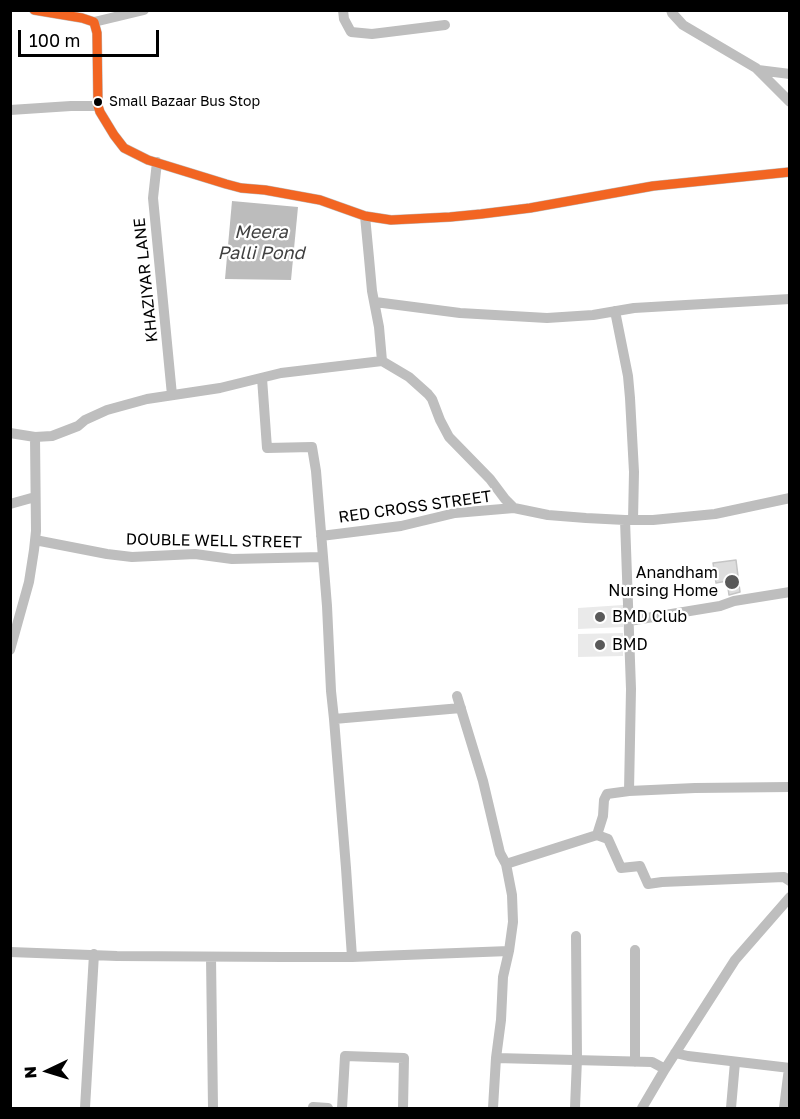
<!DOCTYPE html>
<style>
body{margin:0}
#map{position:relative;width:800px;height:1119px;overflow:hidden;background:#fff;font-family:"Golos Text",sans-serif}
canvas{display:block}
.frame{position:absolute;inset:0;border:12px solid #000;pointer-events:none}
.north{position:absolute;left:18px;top:1041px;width:60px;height:60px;-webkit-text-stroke:4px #fff;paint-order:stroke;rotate:266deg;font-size:16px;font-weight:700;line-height:24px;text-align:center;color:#000}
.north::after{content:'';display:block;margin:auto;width:21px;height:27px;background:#000;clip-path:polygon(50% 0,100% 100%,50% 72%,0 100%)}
.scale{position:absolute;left:18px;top:30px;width:141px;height:27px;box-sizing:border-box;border:3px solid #000;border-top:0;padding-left:8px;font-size:18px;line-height:21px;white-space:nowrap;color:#000;-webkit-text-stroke:4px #fff;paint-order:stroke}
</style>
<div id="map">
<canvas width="800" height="1119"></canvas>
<div class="frame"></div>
<div class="north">N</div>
<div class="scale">100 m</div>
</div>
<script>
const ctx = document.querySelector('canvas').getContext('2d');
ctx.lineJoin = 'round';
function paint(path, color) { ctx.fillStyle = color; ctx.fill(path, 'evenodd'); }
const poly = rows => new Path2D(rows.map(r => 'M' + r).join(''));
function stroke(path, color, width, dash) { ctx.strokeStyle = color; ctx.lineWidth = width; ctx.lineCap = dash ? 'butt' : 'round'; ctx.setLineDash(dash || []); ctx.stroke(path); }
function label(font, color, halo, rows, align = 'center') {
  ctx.font = font + ' "Golos Text",sans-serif'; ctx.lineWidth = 4.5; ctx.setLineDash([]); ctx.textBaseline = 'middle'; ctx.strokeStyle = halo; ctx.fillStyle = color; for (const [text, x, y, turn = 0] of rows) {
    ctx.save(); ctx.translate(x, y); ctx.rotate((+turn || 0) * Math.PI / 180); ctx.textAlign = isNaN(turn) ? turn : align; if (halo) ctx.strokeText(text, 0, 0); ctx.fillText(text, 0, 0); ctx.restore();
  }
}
const green = poly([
 [623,605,623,627,578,629,578,608],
 [623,633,623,656,578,657,578,634]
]);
const water = poly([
 [232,201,298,207,291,280,225,279]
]);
const building = poly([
 [736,560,740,592,729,595,727,581,716,583,713,563,736,560]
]);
const minor = poly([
 [34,10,82,18,94,22,97,33,98,106,100,112,114,135,124,148,148,160,226,184,241,188,265,190,320,200,365,216,391,220,450,217,481,214,530,208,653,186,790,172],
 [343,10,344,19,351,32,372,34,445,25],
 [671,10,672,13,683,25,756,68,790,102],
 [94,22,144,10],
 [758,70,790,74],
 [10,110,71,106,98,106],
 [157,162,153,198,172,395],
 [365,216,369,258,372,291,379,327,382,361],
 [375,302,460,313,547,318,593,315,634,308,790,299],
 [615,311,628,376,630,398,634,472,633,520],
 [262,378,267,448,312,447,316,471,327,606,331,691,334,719,346,868,352,957],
 [10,433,35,437,52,436,78,426,85,420,107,410,147,399,220,388,281,373,382,361,409,377,428,394,432,399,440,420,449,437,490,479,505,499,514,508],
 [10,504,35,497],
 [625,520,631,689,629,791],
 [321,536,401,526,455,513,514,508,548,515,586,518,625,520,653,520,715,514,790,498],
 [35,540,107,554,132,557,195,554,232,559,322,557],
 [629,621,720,606,734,601,790,592],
 [10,650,29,582,34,550,36,531,35,437],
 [457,696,483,781,500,853,506,864,512,895,513,922,509,951,503,977,501,1020,496,1058,493,1108],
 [334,719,461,708],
 [790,787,695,788,629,791,607,794,604,800,603,816,597,835,608,839,621,868,640,866,648,884,662,882,784,877,790,881],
 [506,864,597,835],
 [10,952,117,956,283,957,352,957,509,951],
 [211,957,213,1108],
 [675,1053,688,1056,790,1068],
 [496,1058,652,1062,665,1069],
 [635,1062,635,950],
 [313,1107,328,1108],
 [85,1108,94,954],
 [342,1108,345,1056,404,1058,403,1108],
 [575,1108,577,1059,576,936],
 [642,1108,665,1069,735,960,790,897],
 [731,1108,735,1062],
 [784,1108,789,1068]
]);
const bus1 = poly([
 [34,10,82,18,94,22,97,33,98,106,100,112,114,135,124,148,148,160,226,184,241,188,265,190,320,200,365,216,391,220,450,217,481,214,530,208,653,186,790,172]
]);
const markers = [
 [98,102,5,"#000"],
 [732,582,8,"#595959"],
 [600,617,6,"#595959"],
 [600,645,6,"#595959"]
];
const busNames = [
 ["Small Bazaar Bus Stop",109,102]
];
const streetNames = [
 ["KHAZIYAR LANE",146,280,-96],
 ["RED CROSS STREET",415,507,-8],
 ["DOUBLE WELL STREET",214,541,1]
];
const poiNames = [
 ["Anandham",718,573,"right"],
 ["Nursing Home",718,591,"right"],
 ["BMD Club",612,617],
 ["BMD",612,645]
];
const waterNames = [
 ["Meera",261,232],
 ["Palli Pond",261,253]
];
paint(green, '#eaeaea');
paint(water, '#bcbcbc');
paint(building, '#ddd');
stroke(building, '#c5c5c5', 1.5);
stroke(minor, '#bebebe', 10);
stroke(bus1, '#f26522', 9);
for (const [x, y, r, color] of markers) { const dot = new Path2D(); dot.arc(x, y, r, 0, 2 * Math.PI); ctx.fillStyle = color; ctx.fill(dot); stroke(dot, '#fff', 2); }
label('14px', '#000', '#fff', busNames, 'left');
label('16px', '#000', '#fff', streetNames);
label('16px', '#000', '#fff', poiNames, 'left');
label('italic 18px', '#414141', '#fff', waterNames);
</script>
